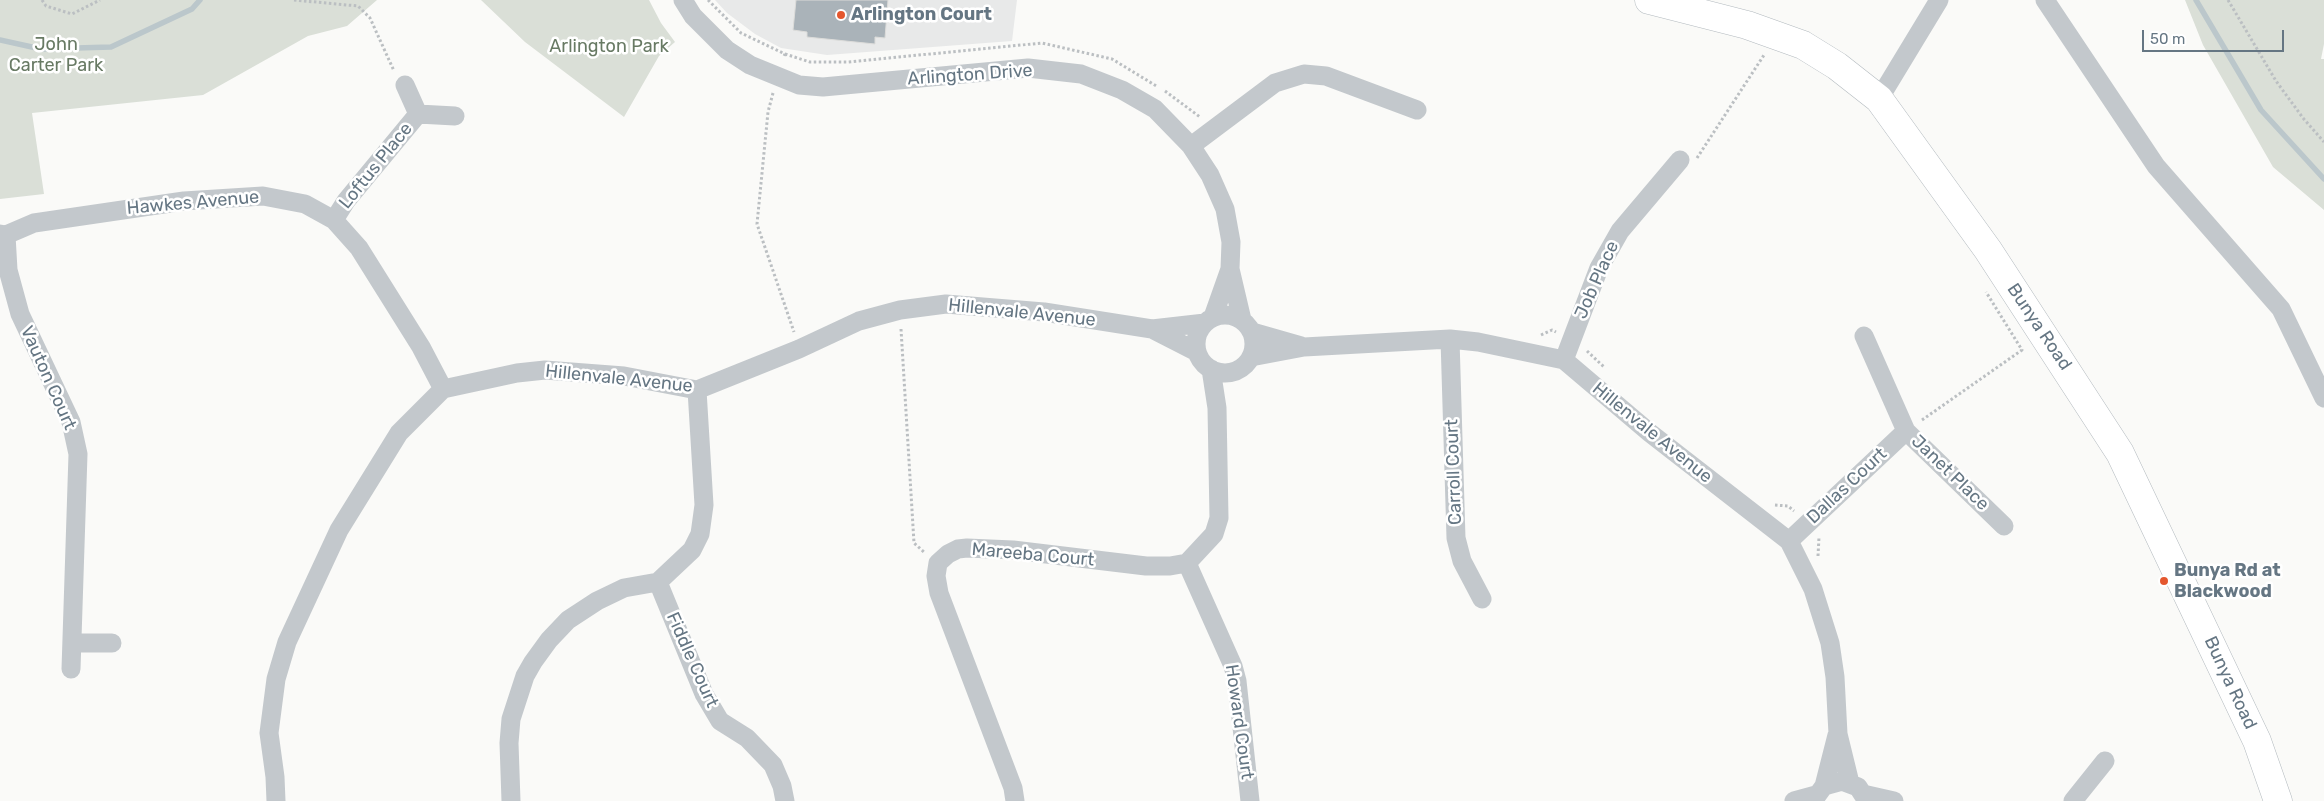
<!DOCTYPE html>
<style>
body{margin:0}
#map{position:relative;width:2324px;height:801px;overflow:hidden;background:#fafaf8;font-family:Rubik,sans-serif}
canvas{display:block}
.scale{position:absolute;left:2142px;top:30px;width:142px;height:22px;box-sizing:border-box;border:2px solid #657683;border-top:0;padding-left:6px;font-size:15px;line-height:18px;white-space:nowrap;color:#657683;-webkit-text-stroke:4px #fff;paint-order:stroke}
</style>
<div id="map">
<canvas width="2324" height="801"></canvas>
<div class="scale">50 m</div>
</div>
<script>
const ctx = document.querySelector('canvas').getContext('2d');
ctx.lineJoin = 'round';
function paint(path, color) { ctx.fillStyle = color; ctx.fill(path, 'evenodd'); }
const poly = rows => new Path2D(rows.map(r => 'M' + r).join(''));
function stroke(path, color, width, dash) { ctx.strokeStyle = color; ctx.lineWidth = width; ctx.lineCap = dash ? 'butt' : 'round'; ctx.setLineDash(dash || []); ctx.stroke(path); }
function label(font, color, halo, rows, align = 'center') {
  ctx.font = font + ' Rubik,sans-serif'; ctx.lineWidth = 5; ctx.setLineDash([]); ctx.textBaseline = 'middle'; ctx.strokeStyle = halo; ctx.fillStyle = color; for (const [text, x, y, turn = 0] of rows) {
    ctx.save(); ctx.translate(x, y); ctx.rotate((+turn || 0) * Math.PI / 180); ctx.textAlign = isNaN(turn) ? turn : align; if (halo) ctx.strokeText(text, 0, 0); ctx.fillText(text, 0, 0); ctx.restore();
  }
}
const built = poly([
 [715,0,1017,0,1012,41,827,55,781,48,755,34,727,13]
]);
const green = poly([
 [0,0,377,0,347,26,308,36,203,95,32,113,44,194,0,199],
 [481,0,649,0,661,23,675,42,659,56,624,117,525,42],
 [2185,0,2324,0,2324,44,2321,59,2324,59,2324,210,2273,167,2203,45]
]);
const stream = poly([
 [2196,0,2261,110,2324,179],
 [0,40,41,49,111,47,192,9,200,0]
]);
const building = poly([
 [796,0,888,0,885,38,875,37,875,44,807,37,807,32,793,30,796,0]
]);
const path = poly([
 [42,0,46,6,72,14,100,0],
 [294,0,358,6,370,18,394,71],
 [708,0,741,33,785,54,784,56],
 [2228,0,2276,81,2303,118,2324,142],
 [785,54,810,62,848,62,1042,43,1112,59,1158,87],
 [1165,91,1200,117],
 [773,93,768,112,757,224,794,332],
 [1697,158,1764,55],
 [901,329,914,543,924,552],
 [1541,335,1552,330,1556,332],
 [1587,351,1604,367],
 [1922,420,2022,350,1986,292],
 [1775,505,1788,506,1794,511],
 [1818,556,1819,537]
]);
const street = poly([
 [683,0,693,16,727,50,750,65,799,85,823,87,1028,68,1081,74,1122,90,1155,109,1191,146,1210,175,1225,209,1231,242,1230,269,1213,317],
 [2045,0,2156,166,2281,309,2324,398],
 [405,85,418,114,455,116],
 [1879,99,1939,0],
 [1191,146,1275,83,1304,74,1326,76,1417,110],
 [334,220,346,201,418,114],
 [0,234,6,235,34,223,184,201,263,196,305,204,334,220,359,248,421,347,443,389],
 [6,235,8,270,20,314,71,422,78,454,71,669],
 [1230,269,1242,320],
 '1196 344a29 29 0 1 1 58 0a29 29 0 1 1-58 0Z',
 [1152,329,1197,352],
 [1252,332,1301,346],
 [1864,336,1906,431,2004,526],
 [1450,339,1456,538,1462,561,1482,599],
 [1251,357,1304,347,1450,339,1478,342,1564,360,1650,433,1789,541,1813,589,1830,643,1835,677,1838,734,1850,783],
 [1564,360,1599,268,1620,231,1680,160],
 [1789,541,1906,431],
 [1187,563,1233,666,1237,681,1250,801],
 [658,582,704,694,720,721,747,738,773,765,782,786,785,801],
 [72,643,112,643],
 [1824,786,1837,735],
 [1863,794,1894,801],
 [276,801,275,777,269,733,276,679,287,642,339,530,399,433,443,389,517,373,545,370,624,376,697,390,799,349,859,321,900,310,946,304,1044,312,1152,329,1205,323],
 [511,801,509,743,511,719,525,676,533,662,549,640,568,620,597,601,624,588,658,582,692,550,700,534,704,505,697,390],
 [1015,801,1013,788,939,593,936,576,938,563,948,554,958,549,967,548,1013,550,1146,566,1170,566,1187,563,1214,534,1219,518,1217,408,1211,369],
 [1794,801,1816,795],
 [1813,801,1824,786,1842,781,1858,787,1867,801],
 [2073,801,2105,761]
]);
const secondary = poly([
 [1649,0,1747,25,1803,45,1837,66,1879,99,1988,250,2120,453,2257,741,2278,801]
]);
const markers = [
 [841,15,5,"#e4572e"],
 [2164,581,5,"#e4572e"]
];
const poiNames = [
 ["Arlington Court",851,15],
 ["Bunya Rd at",2174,571],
 ["Blackwood",2174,592]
];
const parkNames = [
 ["John",56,45],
 ["Carter Park",56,66],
 ["Arlington Park",609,47]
];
const streetNames = [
 ["Arlington Drive",970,75,-4],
 ["Loftus Place",376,166,-51],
 ["Hawkes Avenue",193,203,-5],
 ["Job Place",1597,280,-66],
 ["Hillenvale Avenue",1022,313,6],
 ["Bunya Road",2039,327,56],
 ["Vauton Court",48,378,66],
 ["Hillenvale Avenue",619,379,6],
 ["Hillenvale Avenue",1652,433,39],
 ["Carroll Court",1454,472,-92],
 ["Janet Place",1950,473,44],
 ["Dallas Court",1847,486,-43],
 ["Mareeba Court",1033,555,5],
 ["Fiddle Court",692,660,66],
 ["Bunya Road",2230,683,65],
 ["Howard Court",1239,722,82]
];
paint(built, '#e8e9e9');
paint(green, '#dadfd7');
stroke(stream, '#bbc7cb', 5.5);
paint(building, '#aab3b9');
stroke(building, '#dcdcda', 1);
stroke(secondary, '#b3babf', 29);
stroke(path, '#bbbfc2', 3, [2.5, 2.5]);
stroke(street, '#c3c8cc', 19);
stroke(secondary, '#fff', 28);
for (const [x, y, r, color] of markers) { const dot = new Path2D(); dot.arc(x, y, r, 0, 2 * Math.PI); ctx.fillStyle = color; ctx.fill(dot); stroke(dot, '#fff', 2); }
label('bold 18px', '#657683', '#fff', poiNames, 'left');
label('18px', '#687a64', '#fff', parkNames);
label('18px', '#657683', '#fff', streetNames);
</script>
